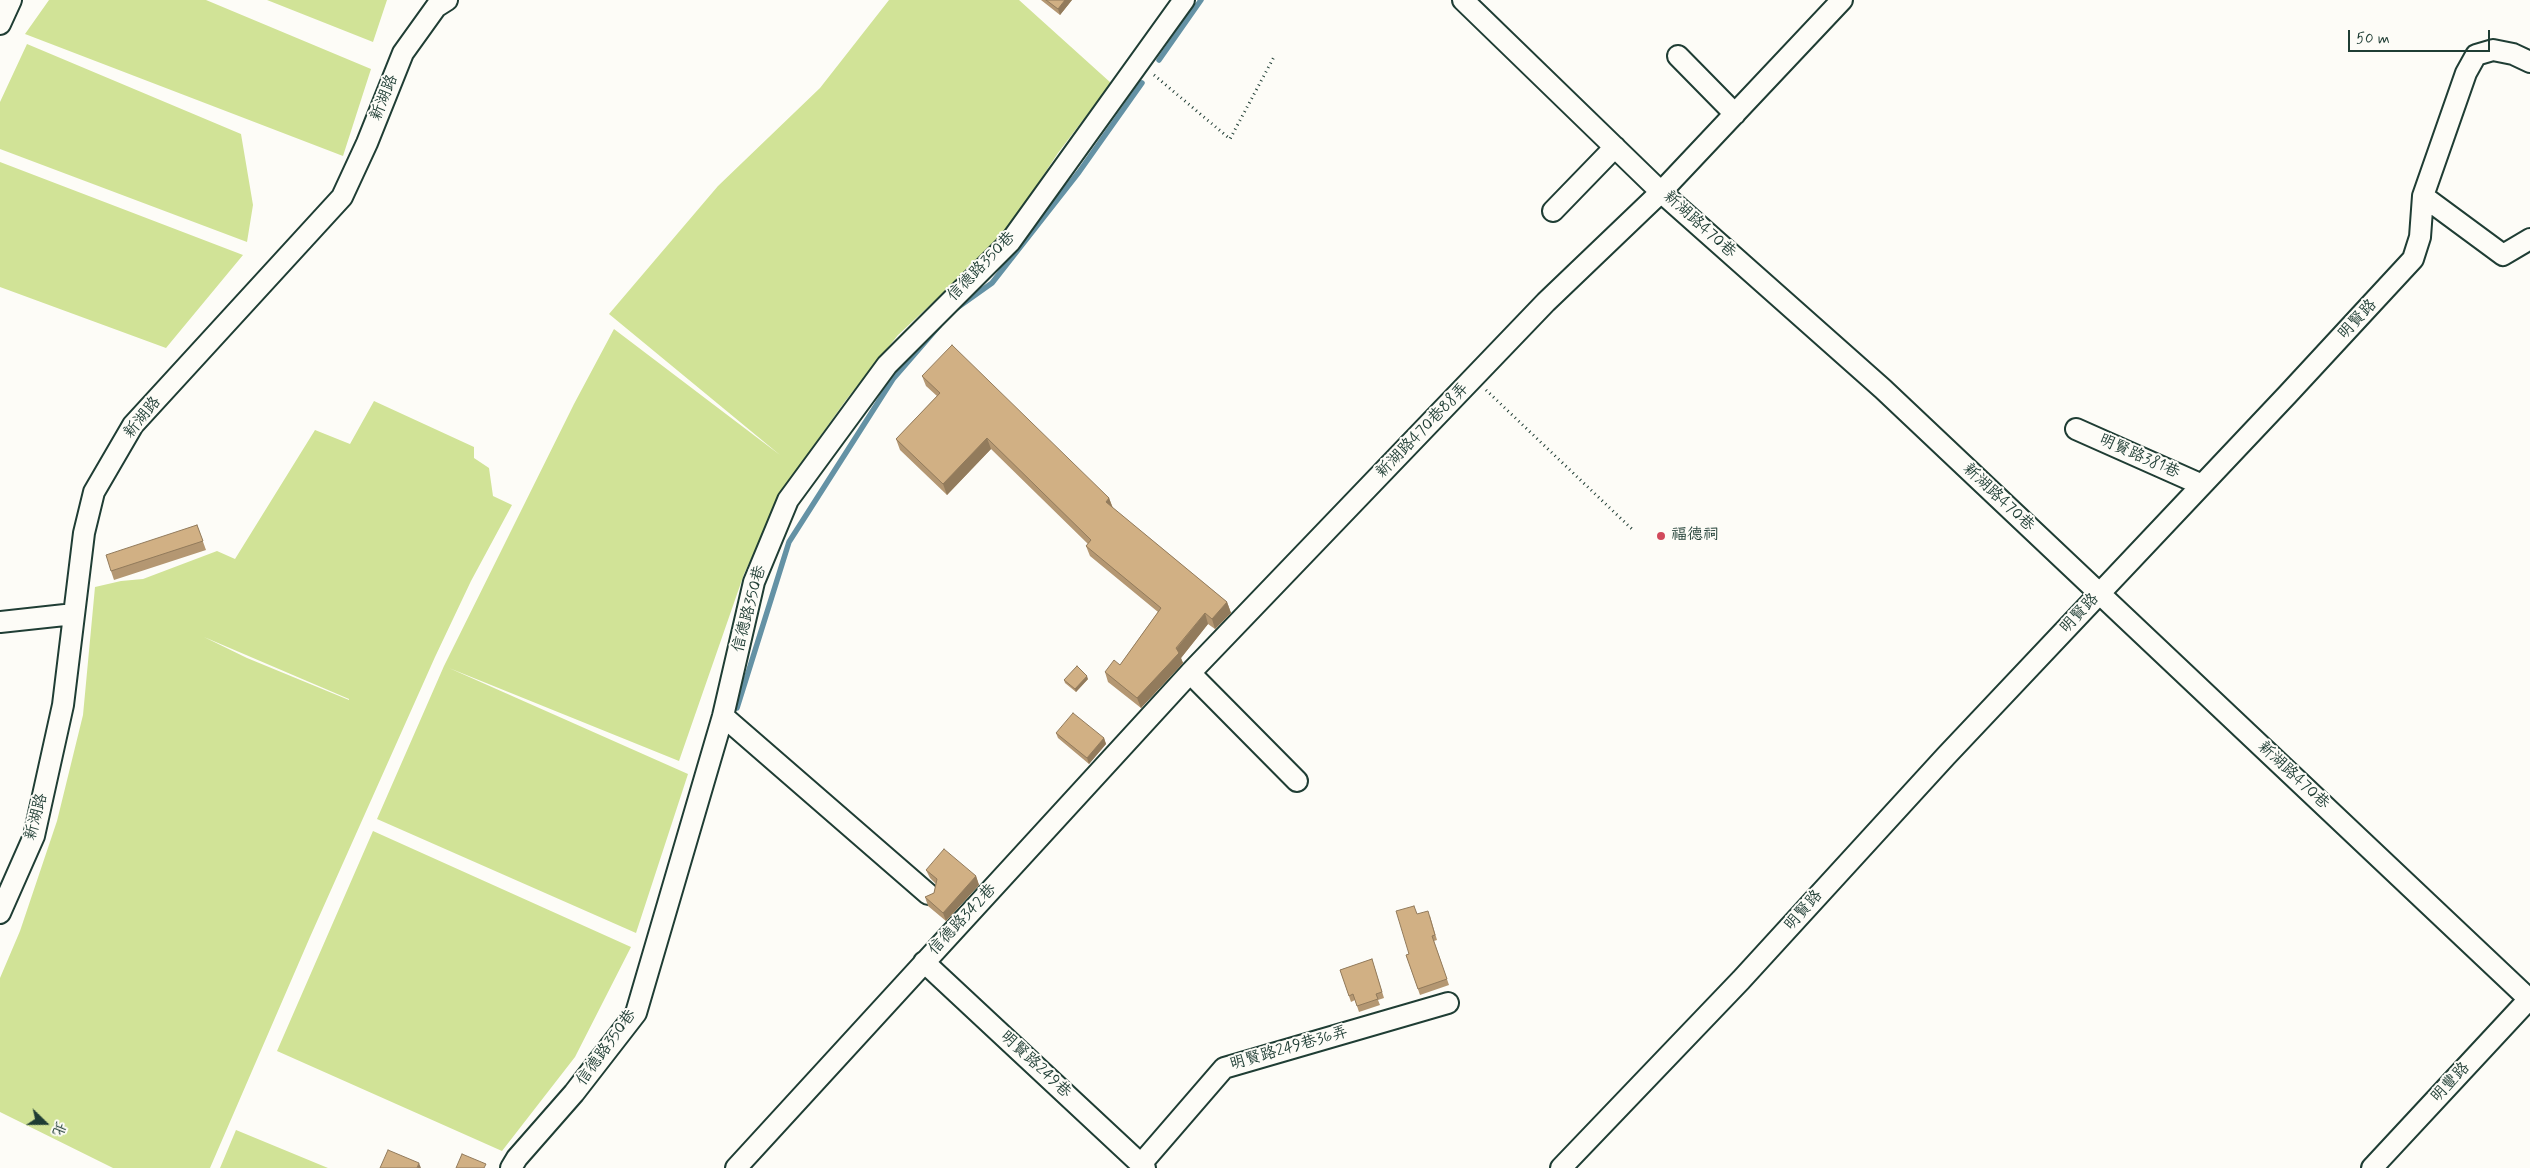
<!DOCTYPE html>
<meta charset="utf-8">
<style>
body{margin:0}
#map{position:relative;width:2530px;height:1168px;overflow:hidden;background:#fdfcf7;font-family:Mynerve,"LXGW WenKai TC",sans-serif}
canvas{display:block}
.north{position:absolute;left:20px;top:1098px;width:50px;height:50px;-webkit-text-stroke:4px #fdfcf7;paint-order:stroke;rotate:112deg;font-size:14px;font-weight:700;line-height:20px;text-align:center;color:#1f3d34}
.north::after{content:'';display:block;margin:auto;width:18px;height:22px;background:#1f3d34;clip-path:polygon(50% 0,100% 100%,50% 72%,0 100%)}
.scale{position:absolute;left:2348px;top:30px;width:142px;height:22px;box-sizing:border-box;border:2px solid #1f3d34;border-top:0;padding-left:6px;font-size:15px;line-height:18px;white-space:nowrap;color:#1f3d34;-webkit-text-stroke:4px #fdfcf7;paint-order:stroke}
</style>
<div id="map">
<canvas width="2530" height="1168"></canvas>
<div class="north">北</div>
<div class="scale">50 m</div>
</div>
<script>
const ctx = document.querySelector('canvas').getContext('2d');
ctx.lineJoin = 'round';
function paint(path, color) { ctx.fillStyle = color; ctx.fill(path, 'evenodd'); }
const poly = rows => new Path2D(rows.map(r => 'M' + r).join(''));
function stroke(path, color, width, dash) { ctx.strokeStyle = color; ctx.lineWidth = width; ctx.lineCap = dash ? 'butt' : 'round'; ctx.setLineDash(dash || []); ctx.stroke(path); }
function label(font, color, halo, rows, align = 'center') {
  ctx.font = font + ' Mynerve,"LXGW WenKai TC",sans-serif'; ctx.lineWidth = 4; ctx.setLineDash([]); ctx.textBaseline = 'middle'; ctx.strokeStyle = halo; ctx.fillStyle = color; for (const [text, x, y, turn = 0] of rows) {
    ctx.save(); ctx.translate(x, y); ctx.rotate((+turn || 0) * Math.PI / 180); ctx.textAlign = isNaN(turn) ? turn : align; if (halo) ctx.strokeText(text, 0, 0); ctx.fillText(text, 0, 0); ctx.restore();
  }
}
const green = poly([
 [49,0,206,0,371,69,343,156,25,34],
 [267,0,387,0,373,42],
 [889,0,1019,0,1111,83,1058,153,1002,238,898,335,846,400,797,469,780,497,744,574,679,761,449,668,688,774,636,933,377,819,444,666,574,404,614,329,780,455,609,314,718,186,820,88],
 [27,44,241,134,253,205,247,242,0,149,0,102],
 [0,162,243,255,166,348,0,287],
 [374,401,474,447,474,458,489,468,493,496,512,505,471,581,435,657,310,937,210,1168,113,1168,0,1112,0,978,20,931,57,821,83,715,95,587,121,581,143,579,217,551,235,559,315,430,350,444],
 [204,637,349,699,349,700,247,658],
 [373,831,631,947,575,1057,502,1151,277,1051],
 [236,1130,328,1168,220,1168]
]);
const stream = poly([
 [1159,60,1201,0],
 [954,310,992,283,1079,172,1142,83],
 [737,708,789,542,893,379,939,326]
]);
const path = poly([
 [1154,75,1230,139,1275,55],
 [1486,390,1634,531]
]);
const minor = poly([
 [1463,0,1661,192,1883,389,2530,1000],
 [0,24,11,0],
 [1678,56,1735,114],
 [2423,196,2503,255,2530,239],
 [1553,211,1615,147],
 [2076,429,2202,485],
 [0,622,74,614],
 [1190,673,1297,781],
 [723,716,928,894],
 [0,913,34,836,63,705,84,533,94,492,133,425,342,197,367,143,403,53,436,7,447,0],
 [924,962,1145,1168],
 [1141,1164,1224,1068,1448,1003],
 [511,1168,517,1158,574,1093,636,1013,723,716,754,582,788,500,887,365,1010,242,1184,0],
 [736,1168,1190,673,1546,302,1661,192,1842,0],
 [1561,1168,1741,980,1946,756,2288,394,2413,259,2420,237,2423,196,2466,73,2476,55,2493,50,2513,54,2530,62],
 [2372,1168,2530,998]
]);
const wall = poly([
 [1041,0,1072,0,1060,15],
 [922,376,1109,498,1113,508,1227,602,1231,613,1215,629,1208,624,1181,658,1183,663,1141,708,1108,682,1105,672,1120,665,1158,612,1090,556,1086,546,1088,544,991,449,947,495,900,450,896,439,937,396,926,386],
 [197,525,206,550,114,580,111,571],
 [1088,679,1076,692,1065,683,1064,680],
 [1056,733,1104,738,1106,744,1089,764,1058,738],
 [926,870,976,876,979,885,946,921,928,906,925,897,934,893,936,884,930,878],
 [1417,914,1430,916,1437,940,1434,941,1449,985,1420,995,1406,955,1409,954],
 [1372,959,1384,998,1378,1000,1380,1005,1359,1012,1355,1000,1351,1002,1340,970]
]);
const shadedWall = poly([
 [1065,0,1072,0,1060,15,1058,9],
 [987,438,991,449,947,495,943,484],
 [1109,498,1113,509,1106,502],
 [1227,602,1231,613,1215,629,1212,619],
 [1205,613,1208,624,1181,658,1183,663,1141,708,1137,698],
 [1087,676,1088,679,1076,692,1075,689],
 [1104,738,1106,744,1089,764,1087,758],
 [976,876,979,885,946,921,943,913],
 [419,1163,421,1168,417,1168]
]);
const building = poly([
 [1046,0,1065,0,1058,9,1046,0],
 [952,345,1109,498,1106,502,1227,602,1212,619,1205,613,1176,648,1179,653,1137,698,1105,672,1114,660,1120,665,1161,608,1086,546,1091,540,987,438,943,484,896,439,940,393,922,376,952,345],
 [197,525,203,541,111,571,106,555,197,525],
 [1077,666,1087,676,1075,689,1064,680,1077,666],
 [1073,713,1104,738,1087,758,1056,733,1073,713],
 [944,849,976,876,943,913,925,897,934,893,937,879,926,870,944,849],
 [1414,906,1417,914,1428,911,1435,935,1432,936,1447,979,1418,989,1406,955,1409,954,1396,911,1414,906],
 [1372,959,1382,992,1376,994,1378,999,1357,1006,1353,994,1349,996,1340,970,1372,959],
 [388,1150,419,1163,417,1168,380,1168,388,1150],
 [462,1154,486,1164,484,1168,456,1168,462,1154]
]);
const markers = [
 [1661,536,5,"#d1495b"]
];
const streetNames = [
 ["新湖路",385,98,-68],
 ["新湖路470巷",1699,225,42],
 ["信德路350巷",982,267,-46],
 ["明賢路",2358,320,-47],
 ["新湖路",143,418,-51],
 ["新湖路470巷88弄",1423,431,-46],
 ["明賢路381巷",2139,457,24],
 ["新湖路470巷",1998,498,43],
 ["信德路350巷",750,609,-75],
 ["明賢路",2080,614,-47],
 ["新湖路470巷",2293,776,43],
 ["新湖路",37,817,-75],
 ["明賢路",1804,911,-48],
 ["信德路342巷",963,920,-47],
 ["信德路350巷",607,1048,-54],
 ["明賢路249巷36弄",1289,1049,-16],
 ["明賢路249巷",1035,1065,43],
 ["明豐路",2451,1083,-47]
];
const poiNames = [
 ["福德祠",1671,536]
];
paint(green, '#d1e397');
stroke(stream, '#6492a5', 5.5);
stroke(minor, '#1f3d34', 24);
stroke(path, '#1f3d34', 3, [1, 4]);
stroke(minor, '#fdfcf7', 20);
paint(wall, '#b49772');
paint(shadedWall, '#927b5c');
paint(building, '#d1b084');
stroke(building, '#927b5c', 1);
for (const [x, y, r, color] of markers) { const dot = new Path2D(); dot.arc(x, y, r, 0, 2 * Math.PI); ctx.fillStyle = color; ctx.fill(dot); stroke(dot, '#fdfcf7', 2); }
label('16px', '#1f3d34', '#fdfcf7', streetNames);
label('16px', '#1f3d34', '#fdfcf7', poiNames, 'left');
</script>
